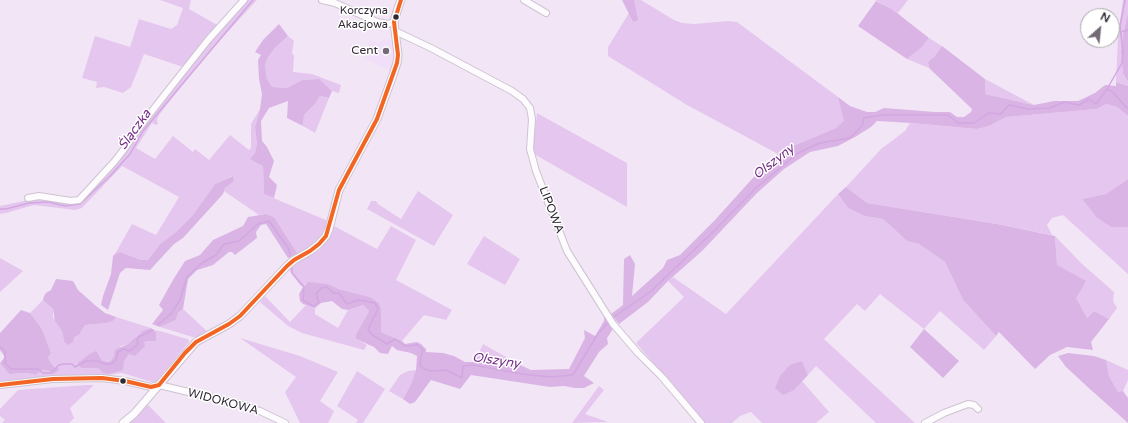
<!DOCTYPE html>
<meta charset="utf-8">
<style>
body{margin:0}
#map{position:relative;width:1128px;height:423px;overflow:hidden;background:#f2e6f6;font-family:"Varela Round",sans-serif}
canvas{display:block}
.north{position:absolute;left:1080px;top:8px;width:40px;height:40px;box-sizing:border-box;background:#fff;border:1px solid #aca9ad;border-radius:50%;rotate:27deg;font-size:11px;font-weight:700;line-height:16px;text-align:center;color:#302833}
.north::after{content:'';display:block;margin:auto;width:14px;height:18px;background:#746a77;clip-path:polygon(50% 0,100% 100%,50% 72%,0 100%)}
</style>
<div id="map">
<canvas width="1128" height="423"></canvas>
<div class="north">N</div>
</div>
<script>
const ctx = document.querySelector('canvas').getContext('2d');
ctx.lineJoin = 'round';
function paint(path, color) { ctx.fillStyle = color; ctx.fill(path, 'evenodd'); }
const poly = rows => new Path2D(rows.map(r => 'M' + r).join(''));
function stroke(path, color, width, dash) { ctx.strokeStyle = color; ctx.lineWidth = width; ctx.lineCap = dash ? 'butt' : 'round'; ctx.setLineDash(dash || []); ctx.stroke(path); }
function label(font, color, halo, rows, align = 'center') {
  ctx.font = font + ' "Varela Round",sans-serif'; ctx.lineWidth = 3; ctx.setLineDash([]); ctx.textBaseline = 'middle'; ctx.strokeStyle = halo; ctx.fillStyle = color; for (const [text, x, y, turn = 0] of rows) {
    ctx.save(); ctx.translate(x, y); ctx.rotate((+turn || 0) * Math.PI / 180); ctx.textAlign = isNaN(turn) ? turn : align; if (halo) ctx.strokeText(text, 0, 0); ctx.fillText(text, 0, 0); ctx.restore();
  }
}
const built = poly([
 [383,39,392,41,395,55,390,70,364,59,370,40,380,43]
]);
const green = poly([
 [160,0,191,0,189,9,219,26,183,67,144,54,131,87,123,93,104,87,96,88,97,82,82,78,95,36,130,47,139,19,171,29,177,25,183,8],
 [247,0,257,0,200,62,159,115,157,120,158,124,156,125,152,123,136,148,155,159,173,136,193,152,195,149,209,160,230,135,249,150,251,148,251,124,260,109,255,127,257,143,255,153,263,166,264,194,328,221,319,240,298,254,274,217,266,214,259,215,224,191,225,188,233,181,232,176,215,184,192,216,176,232,160,244,148,260,141,260,120,252,115,254,132,224,156,235,179,197,122,166,82,208,75,210,34,205,6,213,0,214,0,206,38,198,77,203,135,135,201,52],
 [634,0,641,0,674,20,682,23,694,24,728,21,737,22,838,97,845,121,836,128,778,154,687,105,608,56,608,47,629,13,633,22],
 [875,0,908,0,898,13,892,9],
 [1123,0,1128,0,1128,13,1123,35,1121,52,1123,74,1128,81,1128,86,1116,82,1118,36],
 [288,36,294,41,292,53,294,56,293,72,312,74,341,85,339,93,332,91,318,79,302,80,287,88,272,87,267,79,265,65,268,57,275,48],
 [929,38,942,46,934,57,928,62,929,68,907,59,921,48],
 [985,79,1034,105,985,94],
 [320,96,329,98,315,133,303,126,304,115,315,104],
 [1106,104,1117,107,1128,116,1128,179,1106,194,1082,199,1097,218,1111,227,1128,227,1128,274,1063,215,1052,218,1047,225,1052,235,997,224,867,203,846,187,881,149,905,131,910,123,977,129,989,126,1006,117,1097,109],
 [537,113,627,163,627,207,534,154,533,146],
 [418,191,453,215,434,246,367,209,371,201,376,201,378,204,401,219],
 [838,194,848,208,864,216,883,219,907,241,919,244,945,262,963,300,996,336,984,350,940,311,924,329,880,294,865,311,857,304,824,339,915,423,876,423,816,366,808,375,802,361,794,390,802,381,829,412,816,423,762,423,751,412,740,416,732,423,705,423,636,343,684,297,668,281,673,277,726,314],
 [334,226,377,249,391,226,416,240,396,280,452,310,446,320,424,315,402,341,381,332,381,309,379,303,370,297,339,289,328,284,306,283,303,287,300,285,289,270,294,265,319,250,327,241],
 [484,236,520,259,505,285,467,264],
 [1055,236,1081,263,1114,292,1113,301,1117,308,1109,319,1094,311,1087,318,1057,265],
 [0,258,23,271,0,292],
 [265,296,290,322,306,305,315,308,315,314,338,328,348,310,363,305,369,311,356,336,356,339,367,345,364,350,302,333,288,326,260,302],
 [43,300,53,309,53,317,62,331,64,341,79,335,85,325,107,323,113,321,116,317,151,328,144,330,128,344,121,346,111,361,107,362,102,360,99,355,88,355,79,363,81,368,98,368,103,373,124,361,129,354,144,342,151,341,156,332,154,330,160,331,187,339,189,340,189,342,156,382,152,382,122,373,107,375,66,375,0,381,0,363,9,374,28,373,35,375,41,370,50,371,58,368,54,367,48,358,51,353,42,329,30,313],
 [183,309,207,331,196,338,160,327,176,320,178,313],
 [240,338,300,356,338,372,320,401,334,411,328,423,300,423,285,392,296,377],
 [483,344,520,365,476,359],
 [1106,360,1128,370,1128,380,1123,391,1118,392,1109,376],
 [416,370,411,384,403,399,389,391,400,375,408,371],
 [357,371,385,389,363,423,356,423,358,420,337,406],
 [86,385,94,385,70,408,74,418,69,423,2,423,5,420,0,416,0,409,18,390],
 [599,386,604,390,585,414,608,422,572,423],
 [148,405,166,423,130,423]
]);
const forest = poly([
 [622,0,634,0,638,20,633,22],
 [876,1,892,9,929,38,921,48,907,59,858,26],
 [1128,13,1128,81,1123,74,1121,52,1123,35],
 [279,24,288,36,275,48,268,57,265,65,267,79,272,87,287,88,302,80,319,79,332,91,329,98,320,96,315,104,304,115,303,126,287,118,288,101,269,108,261,121,262,141,267,147,274,161,269,177,277,185,274,198,264,194,263,166,250,159,255,153,257,143,255,127,260,109,262,94,259,79,258,60,261,55,255,52,263,40],
 [942,46,985,79,985,94,1034,105,1054,101,1078,101,1095,93,1105,85,1116,86,1116,82,1128,86,1128,116,1117,107,1106,104,1097,109,1006,117,989,126,977,129,911,123,877,121,871,127,855,137,838,146,810,152,784,169,757,193,702,251,668,281,648,302,619,324,611,314,623,305,624,259,630,255,635,264,632,296,663,268,667,260,680,255,714,221,752,179,780,152,836,128,844,121,838,97,850,106,867,112,875,112,884,108,935,112,950,112,957,117,964,117,971,112,972,109,929,68,928,62,934,57],
 [233,176,234,181,225,188,223,194,183,238,174,244,150,270,126,268,120,273,108,310,101,305,103,296,111,274,113,256,115,254,120,252,141,260,148,260,160,244,176,232,192,216,215,184],
 [1128,179,1128,227,1111,227,1097,218,1082,199,1106,194],
 [846,187,867,203,997,224,1055,236,1057,265,1086,281,1076,298,1087,318,1094,311,1109,319,1091,342,1093,350,1067,347,1050,355,1035,369,999,332,996,336,963,300,945,262,919,244,907,241,883,219,864,216,848,208,838,194],
 [266,214,274,217,298,254,288,258,268,227,266,224,261,225,256,232,257,238,235,255,232,252,229,252,213,265,197,270,188,279,183,309,178,313,176,320,160,327,152,324,163,310,159,305,173,280,185,261,200,255,213,240,243,226,248,217],
 [56,279,73,281,78,290,96,306,105,313,116,317,113,321,107,323,85,325,79,335,74,337,73,342,67,345,64,341,62,331,55,321,53,309,43,300,44,296,46,293,51,290],
 [308,282,328,284,339,289,370,297,379,303,381,309,381,332,402,341,405,344,417,342,421,344,426,349,426,352,443,353,454,356,465,362,474,362,476,359,520,365,531,370,569,369,585,338,584,330,595,336,604,321,604,316,613,329,607,338,608,344,599,352,584,376,594,383,584,388,575,388,564,386,550,387,471,375,460,389,431,380,415,402,410,404,403,399,411,384,416,370,417,356,411,353,397,350,392,346,388,354,380,353,374,347,356,339,356,335,369,311,363,305,348,310,342,309,332,301,321,303,315,308,303,304,300,301,299,294,303,287],
 [21,310,30,313,42,329,51,353,48,358,54,367,58,368,59,370,53,374,50,371,42,370,35,375,28,373,9,374,0,363,5,357,0,350,0,333],
 [151,328,156,332,156,341,151,341,144,342,145,346,135,356,129,354,124,361,123,370,109,374,103,373,98,368,81,368,78,363,88,355,96,351,102,360,107,362,111,361,114,356,115,350,128,344,144,330],
 [924,329,959,361,943,378,910,347],
 [1068,353,1094,356,1106,360,1109,376,1118,392,1123,391,1128,398,1128,423,1091,390,1066,367,1058,356],
 [802,361,808,375,794,390,783,395,775,388,780,376,790,365]
]);
const stream = poly([
 [1121,32,1128,30],
 [1107,89,1113,92,1125,106,1128,108],
 [0,209,6,209,29,203,48,202,65,206,80,204,110,176,130,154,143,131,253,0],
 [292,265,292,273,304,287,303,300,313,306,319,302,316,294,321,288,327,287,333,293,339,293,347,304,358,300,375,303,378,309,368,329,371,334,387,344,395,339,405,346,418,345,423,350,421,356,420,366,424,369,431,371,446,370,462,378,463,366,473,365,522,374,550,377,573,375,597,335,608,322],
 [612,318,650,292,713,232,756,188,798,153,820,143,850,138,862,126,864,118,881,115,948,115,958,123,974,123,989,113,1001,114,1009,105,1028,109,1050,108,1064,102,1079,105,1089,99,1096,104,1107,89,1122,63,1123,52,1120,26,1125,0],
 [157,325,171,314,180,300,187,277,202,263,216,255,224,244,239,241,258,224,269,221,289,249,291,259],
 [0,347,5,351,5,363,11,369,38,369,43,373,51,373,59,365,63,364,72,364,75,367,86,361,97,361,105,364,111,364,116,360,118,352,123,349,129,351,133,349,138,344,137,340,139,337,153,330]
]);
const minor = poly([
 [322,0,335,3,377,22,388,24,394,22],
 [524,0,546,13],
 [395,31,431,48,512,91,523,99,530,108,532,119,530,149,536,171,567,251,613,324,638,353,662,377,701,423],
 [28,198,39,196,71,201,79,200,114,162,125,148,134,134,170,88,208,40,244,0],
 [0,385,53,379,102,378,125,381,151,387,159,385,239,404,260,411,285,423],
 [925,423,944,413,968,404,974,405,978,409]
]);
const tertiary = poly([
 [123,423,134,414,196,342,229,324,240,316,287,266,294,260,310,251,319,244,326,236,329,229,339,190,377,119,393,75,397,63,398,55,394,22,398,8,401,0]
]);
const bus1 = poly([
 [0,385,53,379,102,378,125,381,151,387,159,385],
 [159,385,185,353,196,342,229,324,240,316,287,266,294,260,310,251,319,244,326,236,339,190,377,119,397,63,398,55,394,22,401,0]
]);
const markers = [
 [396,17,3.5,"#302833"],
 [386,51,4,"#746a77"],
 [123,381,3.5,"#302833"]
];
const busNames = [
 ["Korczyna",388,11],
 ["Akacjowa",388,25]
];
const poiNames = [
 ["Cent",378,51]
];
const streetNames = [
 ["LIPOWA",551,210,69],
 ["WIDOKOWA",223,402,15]
];
const waterNames = [
 ["Ślączka",135,130,-54],
 ["Olszyny",774,162,-38],
 ["Olszyny",496,361,8]
];
paint(built, '#f1def8');
paint(green, '#e5c6ee');
paint(forest, '#d9b4e5');
stroke(stream, '#d3a7e1', 1.5);
stroke(minor, '#cdc4d0', 8);
stroke(tertiary, '#cdc4d0', 9);
stroke(minor, '#fdfbfe', 6);
stroke(tertiary, '#fdfbfe', 7);
stroke(bus1, '#f26522', 4);
for (const [x, y, r, color] of markers) { const dot = new Path2D(); dot.arc(x, y, r, 0, 2 * Math.PI); ctx.fillStyle = color; ctx.fill(dot); stroke(dot, '#fff', 1.5); }
label('11px', '#302833', '#fff', busNames, 'right');
label('12px', '#302833', '#fff', poiNames, 'right');
label('12px', '#302833', '#fff', streetNames);
label('italic 13px', '#752f88', '#fff', waterNames);
</script>
